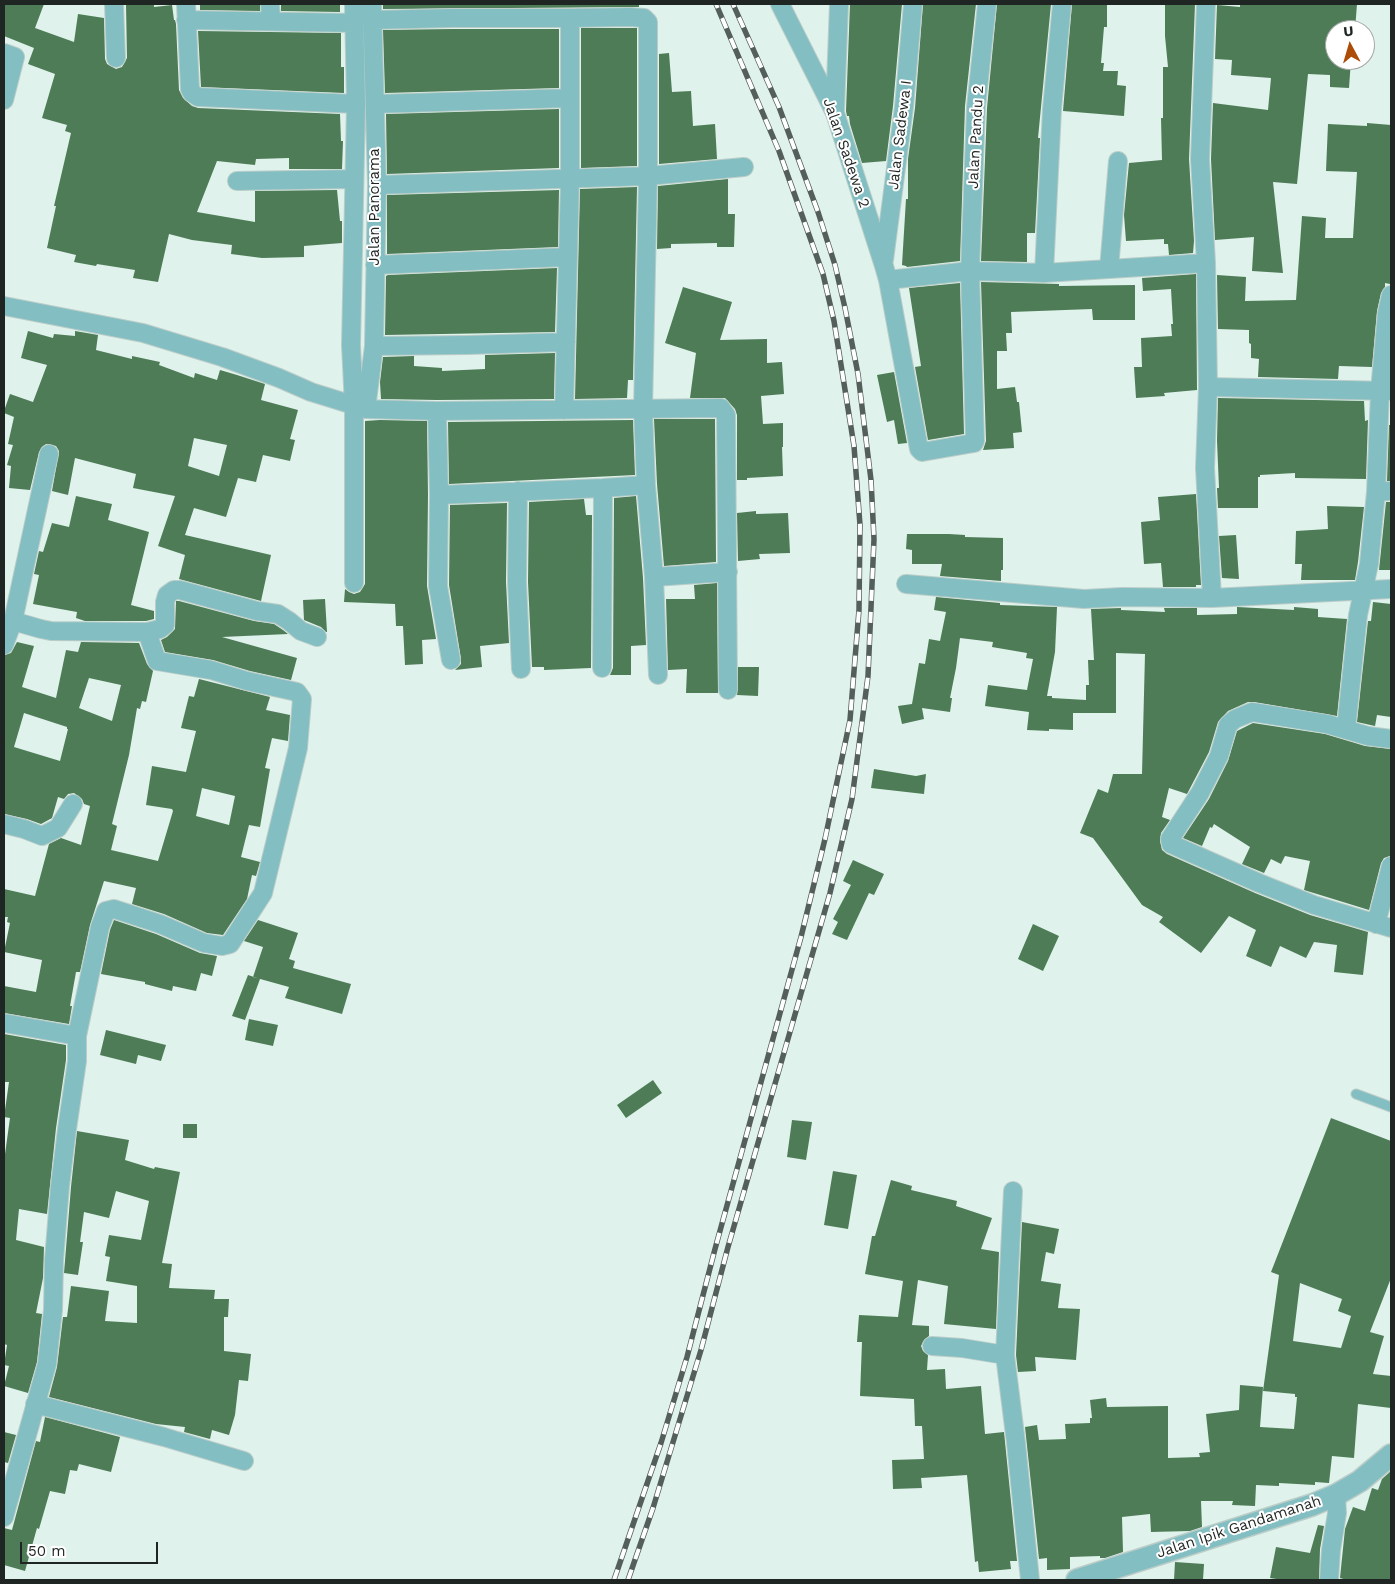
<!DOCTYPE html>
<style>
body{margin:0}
#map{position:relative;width:1395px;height:1584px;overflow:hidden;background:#dff2ec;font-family:"Work Sans",sans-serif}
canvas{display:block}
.frame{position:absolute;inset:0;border:5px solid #1e2522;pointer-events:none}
.north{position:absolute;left:1325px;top:20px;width:50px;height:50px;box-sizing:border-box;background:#fff;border:1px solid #a5a8a7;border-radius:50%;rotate:354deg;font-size:14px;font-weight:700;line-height:20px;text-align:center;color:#1e2522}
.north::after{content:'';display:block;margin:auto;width:18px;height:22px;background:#ad4c07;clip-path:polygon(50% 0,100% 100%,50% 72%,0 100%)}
.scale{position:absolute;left:20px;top:1542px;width:138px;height:22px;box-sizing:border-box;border:2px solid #1e2522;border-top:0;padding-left:6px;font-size:15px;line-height:18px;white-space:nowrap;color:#1e2522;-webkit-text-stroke:4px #fff;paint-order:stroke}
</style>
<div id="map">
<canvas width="1395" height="1584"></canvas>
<div class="frame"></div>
<div class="north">U</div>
<div class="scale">50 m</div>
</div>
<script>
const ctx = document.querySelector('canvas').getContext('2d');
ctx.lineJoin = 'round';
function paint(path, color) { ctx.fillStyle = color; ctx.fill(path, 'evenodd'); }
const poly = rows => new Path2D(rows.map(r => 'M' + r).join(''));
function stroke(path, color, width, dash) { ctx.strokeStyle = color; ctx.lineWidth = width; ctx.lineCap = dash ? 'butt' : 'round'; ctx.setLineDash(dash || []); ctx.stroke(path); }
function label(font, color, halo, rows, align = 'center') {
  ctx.font = font + ' "Work Sans",sans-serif'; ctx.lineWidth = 4; ctx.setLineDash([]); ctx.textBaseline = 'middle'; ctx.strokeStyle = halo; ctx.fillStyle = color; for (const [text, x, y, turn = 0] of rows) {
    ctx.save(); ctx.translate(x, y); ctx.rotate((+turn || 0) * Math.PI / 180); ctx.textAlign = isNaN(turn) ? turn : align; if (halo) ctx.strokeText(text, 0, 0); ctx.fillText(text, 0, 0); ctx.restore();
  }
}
const building = poly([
 [4,4,44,4,35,28,74,42,78,14,104,18,105,59,107,64,116,69,122,67,127,58,126,4,154,4,154,7,172,5,174,20,175,20,176,24,179,90,183,98,192,106,198,108,340,114,341,141,343,141,342,169,289,169,289,158,256,159,255,165,217,161,197,212,255,222,255,191,337,190,340,221,342,221,342,243,304,246,304,257,262,258,231,254,232,245,192,240,169,234,158,282,133,278,135,270,97,264,96,266,74,262,76,255,47,248,56,206,54,206,71,133,65,131,67,125,42,118,55,74,28,64,34,48,4,36],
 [200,4,260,4,260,11,200,10],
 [281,4,340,4,340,12,281,11],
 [383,4,639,4,639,7,383,9],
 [850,4,902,4,893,106,886,161,862,163,850,124,849,116,847,116,846,111],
 [923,4,976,4,965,106,960,261,907,267,906,266,902,265,906,199,908,199,908,159,915,108],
 [997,4,1051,4,1038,138,1040,138,1035,233,1027,233,1027,262,981,261,987,108],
 [1072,4,1107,4,1107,27,1104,27,1101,63,1104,63,1103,71,1118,71,1117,85,1126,86,1124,116,1063,111],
 [1165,4,1195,4,1189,159,1194,241,1193,253,1169,255,1168,244,1164,244,1164,239,1126,241,1124,215,1129,163,1162,160,1161,118,1163,118,1163,67,1168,67,1165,36],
 [1240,4,1357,4,1355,30,1335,30,1335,60,1351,60,1349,88,1330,87,1330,75,1308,74,1297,184,1273,182,1283,273,1252,271,1254,237,1215,240,1211,159,1213,103,1268,110,1271,78,1231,75,1232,60,1215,59,1217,5,1240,7],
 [581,28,637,28,637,166,581,168],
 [453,29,559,29,559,88,385,93,383,30],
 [198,31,341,33,341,67,344,67,344,93,201,87],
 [669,53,672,92,691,91,693,126,715,124,717,159,659,164,659,54],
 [559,109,559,168,387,174,386,114],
 [1367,123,1391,125,1390,284,1385,283,1385,287,1381,293,1377,311,1372,367,1339,366,1338,379,1258,377,1259,359,1251,358,1251,344,1249,343,1249,330,1218,329,1217,275,1246,277,1245,301,1296,300,1302,216,1326,218,1325,238,1353,238,1357,172,1326,171,1328,124,1367,126],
 [728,179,728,214,735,214,734,247,717,247,717,243,671,244,671,248,657,249,658,186],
 [637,187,633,380,628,380,627,398,575,399,580,189],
 [559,190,558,247,387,254,387,195],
 [557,268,555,332,385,335,386,276,388,275],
 [1196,274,1197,390,1164,393,1165,396,1136,398,1134,367,1142,367,1141,338,1172,336,1171,324,1173,324,1171,289,1143,291,1142,278],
 [981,282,1059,284,1059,286,1135,285,1135,320,1093,320,1092,309,1011,312,1012,333,1006,333,1007,351,997,351,997,389,1015,387,1017,402,1019,402,1022,432,1013,433,1014,448,983,450,986,441],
 [960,283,964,434,928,440,915,367,921,366,909,288],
 [683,287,732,302,720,340,767,339,767,363,782,362,784,394,761,396,763,424,783,423,783,447,782,447,783,476,747,478,747,480,737,480,737,415,735,409,725,398,690,398,696,353,665,343],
 [28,331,53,338,54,334,75,336,75,331,98,335,96,350,132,359,132,356,160,362,159,365,194,378,195,373,217,380,220,370,237,375,265,384,261,400,298,410,290,439,295,440,290,461,263,455,256,482,238,478,226,517,194,508,185,535,271,555,261,601,179,579,185,555,158,546,175,496,133,488,136,474,75,458,68,495,52,491,59,451,56,446,46,444,42,447,39,452,30,490,9,488,11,466,7,465,13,445,8,444,14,417,4,413,4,411,10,394,33,402,47,365,21,358],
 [194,438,227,445,219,476,188,466],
 [555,353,554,399,437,400,381,399,380,382,383,357,414,356,414,366,442,368,442,371,485,369,485,355],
 [894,372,907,443,898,444,894,420,887,422,877,375],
 [1218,398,1364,401,1365,421,1368,420,1366,479,1295,478,1295,473,1260,475,1260,477,1258,477,1258,508,1218,508,1217,488,1219,488,1217,441],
 [654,419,715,419,716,562,664,566,657,484],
 [380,420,427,421,428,495,427,586,436,639,422,640,423,664,405,665,403,626,396,626,395,604,344,602,345,589,349,592,354,594,360,592,365,584,365,421],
 [633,420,635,475,449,484,448,422],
 [1389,425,1391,425,1391,481,1387,481],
 [1196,494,1201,585,1196,585,1196,587,1163,587,1161,563,1144,564,1141,522,1160,520,1158,497],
 [76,496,112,504,108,520,149,532,131,605,154,611,154,619,146,621,85,621,76,618,77,612,33,604,39,575,34,574,39,551,43,552,52,523,69,527],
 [636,496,643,578,646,645,631,646,631,675,610,675,613,668,614,498],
 [584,499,586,515,592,515,591,668,544,670,544,667,532,667,528,582,529,502],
 [1386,502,1391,502,1391,570,1379,570],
 [507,503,506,582,509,643,480,646,482,667,455,670,461,664,461,659,449,585,450,505],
 [1327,506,1364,507,1358,562,1355,580,1301,580,1302,564,1295,564,1296,531,1328,529],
 [756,511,756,514,788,513,790,553,759,554,760,559,738,561,737,513],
 [907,534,949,534,965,535,965,537,1003,538,1003,570,1001,570,1001,581,940,576,942,564,912,564,912,550,906,549],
 [1236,535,1239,579,1222,578,1219,536],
 [717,583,718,693,686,693,687,669,668,670,666,599,695,599,694,585],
 [936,597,1000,603,1000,605,1057,607,1055,652,1047,696,1052,696,1052,698,1086,700,1086,685,1089,685,1088,660,1094,660,1091,609,1121,608,1121,610,1165,612,1164,608,1197,608,1197,615,1237,614,1237,607,1294,610,1294,607,1318,609,1318,617,1347,619,1337,716,1254,702,1248,702,1228,711,1218,722,1209,752,1187,794,1169,788,1162,817,1170,820,1161,833,1160,841,1162,850,1167,854,1255,893,1310,915,1368,932,1363,975,1334,972,1337,945,1314,942,1306,958,1280,946,1271,967,1246,956,1256,930,1229,916,1201,953,1159,922,1163,917,1142,905,1093,838,1080,833,1098,789,1108,793,1113,774,1142,774,1145,654,1116,653,1116,713,1073,713,1073,730,1049,729,1049,731,1027,730,1029,712,985,706,988,685,1027,690,1033,659,1026,658,1027,653,992,647,993,642,960,638,956,668,950,698,952,698,950,712,922,708,924,719,902,724,898,706,912,704,919,663,925,664,929,639,940,641,946,612,934,610],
 [325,599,327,632,326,632,321,627,304,620,303,600],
 [176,601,179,601,254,621,274,624,283,630,288,634,222,637,297,658,291,680,250,671,213,660,165,652,161,640,167,637,175,629],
 [1373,602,1391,604,1391,717,1377,715,1375,726,1357,722,1368,621,1371,621],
 [17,642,34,646,22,687,56,698,66,650,78,652,81,642,139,643,147,664,153,671,146,702,142,701,140,709,137,708,129,755,112,824,117,826,111,850,158,861,173,811,172,809,146,805,152,766,186,772,196,731,181,728,189,696,194,697,199,679,270,697,266,710,290,715,288,741,272,738,265,768,270,769,260,827,249,825,241,857,260,862,256,876,252,875,247,899,223,935,207,933,164,914,132,904,136,888,104,881,90,925,80,972,76,972,70,1006,72,1006,69,1024,4,1013,4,986,36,992,42,960,4,952,10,923,7,922,8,917,4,917,4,889,35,896,49,844,61,838,81,845,90,806,84,804,82,799,74,793,68,794,64,799,58,797,52,818,41,824,27,819,4,814,4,655,11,653],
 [89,678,121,685,112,721,79,708],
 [24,713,67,727,67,729,68,729,60,761,14,747],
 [202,788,235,796,229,825,196,816],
 [738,667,759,667,758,696,737,695],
 [1253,723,1325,734,1365,746,1391,749,1391,856,1384,858,1381,863,1369,910,1304,890,1310,861,1285,856,1281,864,1271,859,1264,873,1242,864,1250,847,1214,824,1212,828,1210,827,1202,846,1183,838,1209,799,1228,761,1237,731],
 [874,769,916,776,926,774,924,794,871,788],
 [853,860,884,874,874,895,869,893,847,940,832,934,838,922,833,919,851,885,843,881],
 [114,920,156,934,200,953,217,956,212,976,201,973,196,991,173,986,172,991,145,984,145,982,101,974,110,930],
 [258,920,298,933,289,959,295,961,293,968,351,984,342,1014,285,998,289,987,253,977,263,947,244,941],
 [1033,924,1059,936,1043,971,1018,959],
 [248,975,260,979,245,1020,232,1016],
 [249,1019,278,1025,273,1046,245,1040],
 [106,1030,166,1045,161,1061,138,1055,136,1064,100,1055],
 [4,1034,66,1045,66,1060,56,1128,47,1214,19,1209,16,1240,44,1247,43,1278,36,1313,42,1314,37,1362,28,1393,4,1386,9,1366,4,1365,7,1345,4,1344,4,1154,5,1154,10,1118,4,1117,9,1082,4,1082],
 [653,1080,662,1093,626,1118,617,1105],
 [1331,1118,1391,1141,1391,1278,1370,1332,1384,1336,1373,1374,1391,1376,1391,1408,1358,1404,1354,1458,1332,1456,1329,1483,1315,1482,1315,1485,1279,1483,1279,1486,1256,1485,1255,1506,1232,1505,1233,1501,1201,1501,1202,1527,1190,1531,1151,1532,1150,1514,1122,1517,1123,1552,1105,1558,1100,1558,1100,1556,1070,1557,1070,1569,1047,1570,1047,1558,1039,1559,1025,1427,1037,1425,1039,1440,1066,1439,1065,1424,1090,1423,1090,1418,1092,1418,1090,1400,1106,1398,1107,1407,1168,1406,1168,1458,1200,1457,1199,1453,1210,1452,1206,1414,1239,1410,1240,1385,1263,1387,1260,1427,1294,1429,1297,1397,1295,1397,1295,1394,1263,1391,1279,1275,1271,1272],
 [1300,1283,1342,1299,1338,1311,1351,1316,1341,1348,1293,1341],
 [792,1120,812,1122,806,1160,787,1157],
 [183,1124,197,1124,197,1138,183,1138],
 [77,1131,129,1140,125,1160,154,1169,155,1167,180,1172,162,1263,172,1264,169,1288,215,1290,214,1299,229,1299,228,1317,224,1317,224,1351,251,1354,248,1381,239,1380,235,1415,229,1435,212,1430,210,1439,184,1432,185,1427,156,1424,49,1397,57,1367,63,1317,67,1317,71,1286,109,1291,105,1321,137,1323,137,1286,106,1281,110,1257,105,1256,109,1235,141,1240,149,1201,116,1191,109,1218,84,1212,80,1242,83,1242,78,1275,64,1273,71,1187],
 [833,1171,857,1175,848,1229,824,1225],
 [891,1180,912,1186,911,1190,957,1201,956,1206,992,1218,981,1249,999,1252,996,1329,944,1324,948,1286,918,1280,912,1325,929,1326,929,1336,924,1340,921,1346,923,1351,928,1355,927,1370,945,1369,946,1389,981,1386,985,1434,1004,1432,1017,1561,1010,1561,1011,1569,979,1572,978,1561,975,1562,967,1475,921,1478,922,1488,893,1489,892,1460,924,1459,922,1426,915,1426,914,1399,860,1396,862,1342,857,1342,859,1315,898,1317,903,1281,865,1274,872,1236,875,1236],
 [1022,1222,1059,1229,1054,1254,1046,1252,1041,1281,1061,1284,1058,1308,1080,1309,1076,1360,1035,1357,1036,1371,1018,1372,1016,1355],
 [45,1417,120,1437,111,1472,79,1464,77,1471,70,1470,65,1494,50,1491,39,1529,37,1528,25,1571,4,1565,4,1528,12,1530,36,1441,40,1442],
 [4,1432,16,1435,8,1463,4,1462],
 [1391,1471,1391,1580,1347,1580,1340,1578,1345,1529,1353,1507,1365,1511,1372,1488,1378,1490,1382,1479],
 [1318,1525,1324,1526,1320,1549,1319,1580,1283,1580,1270,1578,1276,1547,1310,1553],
 [1175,1562,1204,1564,1203,1580,1174,1580]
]);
const service = poly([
 [1356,1094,1391,1107]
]);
const minor = poly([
 [114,4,116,58],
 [186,4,190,89,192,93,198,97,356,104],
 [270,4,271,20],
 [780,4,835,113,884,266,888,280,919,449,922,452,974,443,975,441,970,271,976,107,987,4],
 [1206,4,1200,159,1206,263,1208,387,1205,468,1212,598],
 [186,20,354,23],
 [372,20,453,18,570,18,630,17,644,18,648,22,648,176,643,410,646,485,654,577,658,675],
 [4,53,15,57,4,100],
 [375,104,570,98],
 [835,110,839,4],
 [237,181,354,179],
 [377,185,648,176,744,167],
 [884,260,904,107,913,4],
 [375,265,568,257],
 [1109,269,1118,161],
 [1044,273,1052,109,1062,4],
 [888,280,970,271,1044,273,1206,263],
 [4,306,143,333,222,357,279,378,311,392,366,409,437,411,721,408,726,415,728,690],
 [374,346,468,345,566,342],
 [1208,387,1390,391],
 [366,409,374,346,377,185,372,4],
 [564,410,570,179,570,18],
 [437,411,439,495,438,586,451,660],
 [518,491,517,582,521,669],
 [1376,492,1391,491],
 [439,495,603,488,646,485],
 [654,577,728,572],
 [354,583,354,406,351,345,356,104,354,4],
 [906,584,1084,599,1122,597,1212,598,1391,589],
 [13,621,41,629,51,631,147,632,160,629,165,625,165,602,167,595,174,590,180,590,257,611,278,614,289,621,301,631,317,637],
 [4,645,13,621,49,454],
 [602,668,603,488],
 [1346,729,1358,615,1369,564,1376,492,1380,391,1387,313,1391,295],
 [1391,739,1368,736,1327,724,1252,712,1235,719,1228,725,1219,756,1200,793,1170,839,1171,844,1259,883,1314,905,1391,928],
 [4,824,24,829,42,836,58,828,73,804],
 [1376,924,1391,866],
 [4,1023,77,1036],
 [932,1346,962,1348,1005,1355,1016,1443,1030,1580],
 [1005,1355,1013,1191],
 [35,1404,164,1437,244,1461],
 [4,1517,47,1364,53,1310,54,1260,60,1186,67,1129,77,1061,77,1036,100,927,106,911,114,909,160,924,204,943,222,946,230,944,263,893,298,748,302,699,297,692,247,681,211,670,157,661,147,632],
 [1329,1580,1331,1550,1337,1513,1336,1495]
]);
const tertiary = poly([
 [1077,1580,1312,1505,1336,1495,1360,1481,1391,1455]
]);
const rail = poly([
 [614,1580,661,1443,687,1357,715,1249,801,937,825,839,850,720,859,610,860,525,854,446,834,321,823,274,779,151,716,4],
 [628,1580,653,1508,701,1350,728,1247,830,893,852,799,868,676,874,539,871,480,858,374,845,308,835,265,818,212,779,107,733,4]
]);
const streetNames = [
 ["Jalan Sadewa I",900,135,-83],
 ["Jalan Pandu 2",976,137,-87],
 ["Jalan Sadewa 2",846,153,71],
 ["Jalan Panorama",375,207,-90],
 ["Jalan Ipik Gandamanah",1239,1527,-18]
];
paint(building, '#4d7c56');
stroke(service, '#bccdc8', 11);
stroke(minor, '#bccdc8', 20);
stroke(tertiary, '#bccdc8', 24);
stroke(service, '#82bec2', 9);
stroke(minor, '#82bec2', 18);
stroke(tertiary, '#82bec2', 21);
stroke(rail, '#545e5a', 5.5);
stroke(rail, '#fff', 4, [11]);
label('15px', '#1e2522', '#fff', streetNames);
</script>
